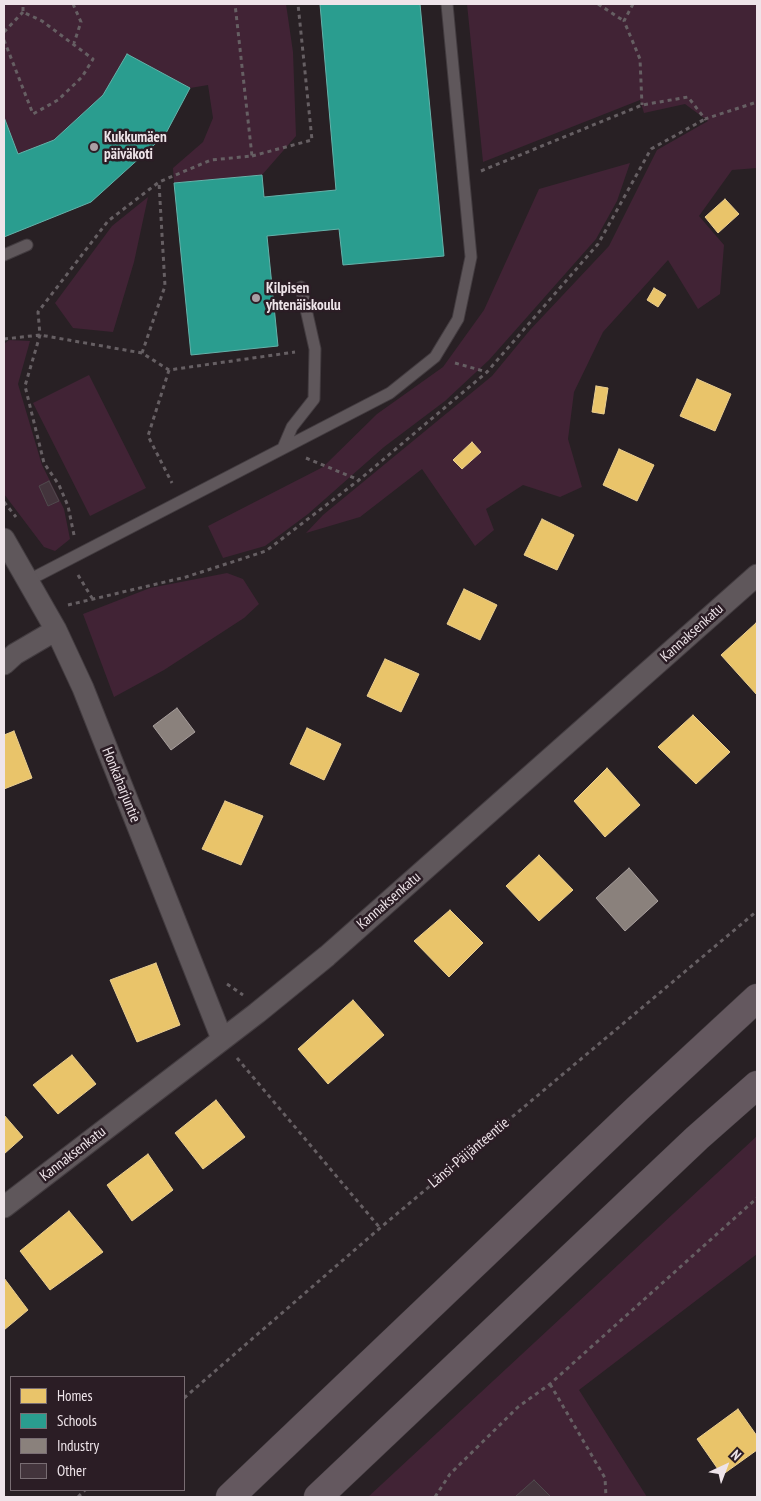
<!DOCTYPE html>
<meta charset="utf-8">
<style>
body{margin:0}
#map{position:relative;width:761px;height:1501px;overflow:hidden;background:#282024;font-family:"PT Sans Narrow",sans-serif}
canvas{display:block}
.frame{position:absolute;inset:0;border:5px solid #eee4e9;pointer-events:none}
.legend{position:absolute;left:10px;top:1376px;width:175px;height:115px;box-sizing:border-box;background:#2b1d25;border:1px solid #796d73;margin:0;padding:6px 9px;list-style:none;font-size:15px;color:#eee4e9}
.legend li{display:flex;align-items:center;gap:10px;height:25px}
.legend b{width:25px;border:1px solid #796d73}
.north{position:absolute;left:701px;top:1441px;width:50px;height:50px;-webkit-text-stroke:4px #2b1d25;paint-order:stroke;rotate:43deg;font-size:14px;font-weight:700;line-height:20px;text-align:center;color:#eee4e9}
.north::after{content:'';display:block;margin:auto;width:18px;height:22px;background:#eee4e9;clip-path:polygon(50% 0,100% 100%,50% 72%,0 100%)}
</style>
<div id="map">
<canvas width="761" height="1501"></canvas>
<div class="frame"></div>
<ul class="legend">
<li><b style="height:14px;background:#e9c46a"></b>Homes</li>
<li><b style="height:14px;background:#2a9d8f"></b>Schools</li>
<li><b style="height:14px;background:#8a817c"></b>Industry</li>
<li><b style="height:14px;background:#43343c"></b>Other</li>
</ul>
<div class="north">N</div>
</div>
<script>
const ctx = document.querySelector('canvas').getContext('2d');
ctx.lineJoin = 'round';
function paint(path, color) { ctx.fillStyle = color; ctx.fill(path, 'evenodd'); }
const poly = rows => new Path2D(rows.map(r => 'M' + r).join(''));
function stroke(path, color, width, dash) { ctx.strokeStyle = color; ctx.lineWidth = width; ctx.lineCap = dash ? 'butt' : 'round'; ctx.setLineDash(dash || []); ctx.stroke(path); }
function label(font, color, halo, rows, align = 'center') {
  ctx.font = font + ' "PT Sans Narrow",sans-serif'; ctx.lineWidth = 5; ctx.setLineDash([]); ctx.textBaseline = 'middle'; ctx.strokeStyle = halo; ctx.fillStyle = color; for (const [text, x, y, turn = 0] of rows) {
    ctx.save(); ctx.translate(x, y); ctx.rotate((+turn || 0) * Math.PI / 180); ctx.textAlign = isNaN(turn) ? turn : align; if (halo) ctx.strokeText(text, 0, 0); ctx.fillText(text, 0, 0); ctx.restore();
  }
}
const green = poly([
 [4,4,286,4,293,52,296,136,262,175,174,183,173,168,203,142,213,118,208,85,190,88,127,55,103,95,54,140,18,154,4,117],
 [467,4,757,4,757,168,732,170,699,216,724,245,720,294,698,309,668,260,603,332,574,392,568,439,582,487,560,497,523,485,486,509,494,530,475,546,422,469,360,517,306,533,323,515,492,376,530,330,609,246,657,150,708,121,685,104,644,113,640,100,483,162],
 [630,163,617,201,596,239,489,360,445,401,384,447,308,514,265,546,223,558,208,526,323,467,377,414,443,367,484,310,539,189],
 [148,197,134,262,113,332,73,328,55,303,112,226],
 [9,340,30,341,18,384,42,465,64,509,70,539,55,551,44,547,4,494,4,344],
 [89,375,146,488,90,516,33,403],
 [227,573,243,579,259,604,244,618,164,670,114,697,83,614,150,588],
 [757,1136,757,1254,579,1390,647,1497,368,1497]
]);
const homes = poly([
 [725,199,739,214,718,233,705,217,725,199],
 [654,288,666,295,658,307,647,300,654,288],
 [697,379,731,394,715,431,680,416,697,379],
 [596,386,608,388,604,414,592,412,596,386],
 [472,442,481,452,462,469,453,460,472,442],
 [619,449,654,465,637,501,603,485,619,449],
 [542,519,574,535,557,570,524,555,542,519],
 [464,589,497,605,480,640,447,624,464,589],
 [756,623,757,624,757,695,721,655,756,623],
 [385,659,419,674,401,712,367,696,385,659],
 [693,715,730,752,696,784,658,747,693,715],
 [307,728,341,744,324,780,290,764,307,728],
 [14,731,32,778,4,789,4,735,14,731],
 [607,768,640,805,605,837,574,801,607,768],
 [225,801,263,816,241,865,202,849,225,801],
 [539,855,573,890,539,921,506,886,539,855],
 [450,910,483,943,449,977,414,941,450,910],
 [156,963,180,1025,137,1042,110,980,156,963],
 [353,1000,384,1035,328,1084,298,1049,353,1000],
 [72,1055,96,1084,58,1114,33,1085,72,1055],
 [216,1100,245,1137,203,1169,175,1133,216,1100],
 [4,1115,23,1137,4,1154,4,1115],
 [148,1154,173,1190,132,1221,107,1185,148,1154],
 [69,1211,103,1252,50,1290,20,1251,69,1211],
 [4,1278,28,1310,4,1330,4,1278],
 [738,1409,757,1436,757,1450,722,1475,697,1439,738,1409]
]);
const schools = poly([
 [320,4,420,4,444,256,343,265,339,229,267,236,278,346,191,355,174,183,262,175,264,197,336,190,320,4],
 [127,54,190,88,165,135,91,202,4,237,4,117,18,154,54,140,103,95,127,54]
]);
const industry = poly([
 [177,708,195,732,171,750,153,726,177,708],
 [629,868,658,901,625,931,596,898,629,868]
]);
const building = poly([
 [49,481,59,501,48,506,39,486,49,481],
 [534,1480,551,1497,515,1497,534,1480]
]);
const path = poly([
 [73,4,81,22,74,43],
 [598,4,624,21],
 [633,4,624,21,640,59,642,105],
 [4,32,23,12],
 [4,40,33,114,58,100,82,77,93,59,42,21,23,12,23,4],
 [252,156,312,140,298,4],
 [481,171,642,105,688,97,705,119,757,102],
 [4,339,40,335,142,353,169,370,295,352],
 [142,353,165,286,159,183],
 [455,363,487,372],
 [169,370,148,436,172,483],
 [306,458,359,480],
 [4,502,16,517],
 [74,535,68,506,59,485,44,463,25,386,40,335,38,312,108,221,159,182,211,160,252,156,235,4],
 [78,575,92,598],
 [68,605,186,577,266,551,359,480,487,372,598,244,651,149,705,119],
 [227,984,243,995],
 [237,1058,380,1228],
 [550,1384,605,1478,606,1497],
 [184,1398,380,1228,757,911],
 [78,1497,85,1490],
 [435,1497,450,1474,518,1407,550,1384,757,1198]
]);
const lane = poly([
 [4,255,27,245],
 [283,448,292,427,314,399,315,349,301,287],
 [29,580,390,393,435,357,458,319,471,257,447,4]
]);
const street = poly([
 [4,539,56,630,83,688,222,1039],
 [4,664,15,654,56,630],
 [4,1207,257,1013,327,956,757,575]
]);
const secondary = poly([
 [230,1497,637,1109,757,998],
 [318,1497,697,1138,757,1085]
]);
const markers = [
 [94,147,5,"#a99fa4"],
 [256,298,5,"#a99fa4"]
];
const poiNames = [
 ["Kukkumäen",104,138],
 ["päiväkoti",104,155],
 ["Kilpisen",266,289],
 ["yhtenäiskoulu",266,306]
];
const streetNames = [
 ["Kannaksenkatu",692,633,-42],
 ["Honkaharjuntie",121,785,68],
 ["Kannaksenkatu",389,901,-41],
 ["Länsi-Päijänteentie",469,1153,-40],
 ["Kannaksenkatu",73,1154,-38]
];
paint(green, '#412335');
paint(homes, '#e9c46a');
stroke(homes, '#eace90', 1);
paint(schools, '#2a9d8f');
stroke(schools, '#65b2aa', 1);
paint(industry, '#8a817c');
stroke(industry, '#a89f9d', 1);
paint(building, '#43343c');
stroke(building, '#504a4d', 1);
stroke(lane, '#433c40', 13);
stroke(street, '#433c40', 23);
stroke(secondary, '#433c40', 29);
stroke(path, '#665f63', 3, [4, 4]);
stroke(lane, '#5f575b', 11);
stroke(street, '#5f575b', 21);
stroke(secondary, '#64585f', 28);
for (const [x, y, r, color] of markers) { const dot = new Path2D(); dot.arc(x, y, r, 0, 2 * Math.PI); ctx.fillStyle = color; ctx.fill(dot); stroke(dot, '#2b1d25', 2); }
label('bold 15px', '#eee4e9', '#2b1d25', poiNames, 'left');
label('15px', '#eee4e9', '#2b1d25', streetNames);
</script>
